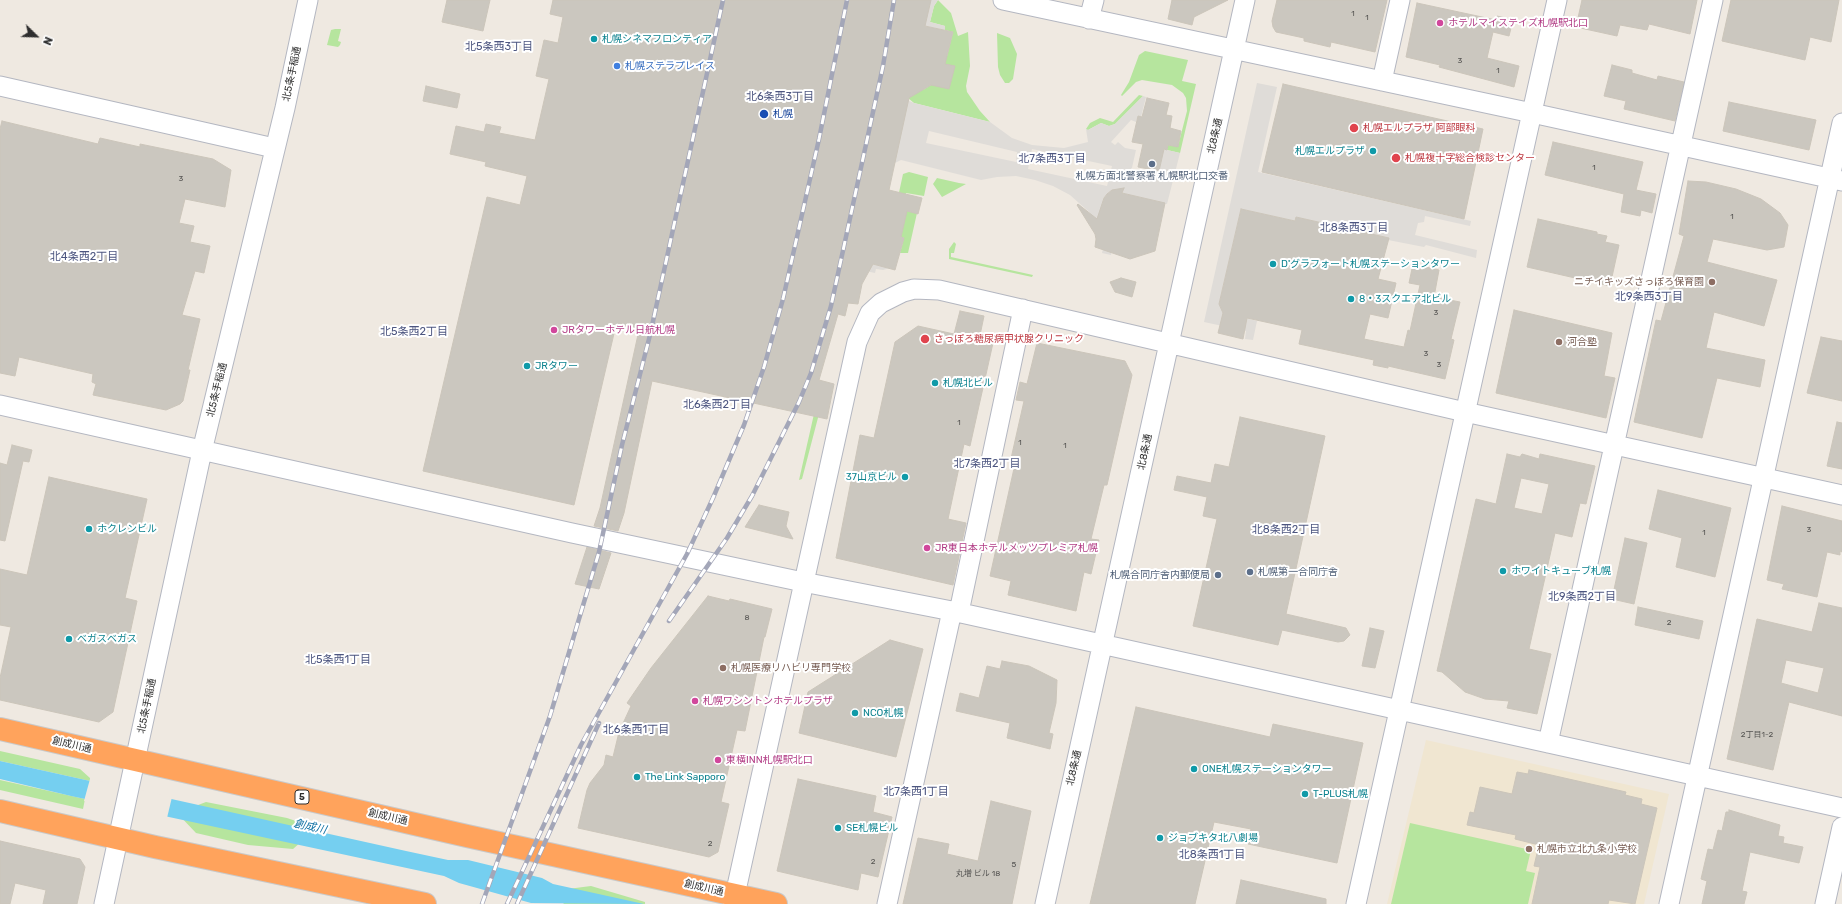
<!DOCTYPE html>
<meta charset="utf-8">
<style>
body{margin:0}
#map{position:relative;width:1842px;height:904px;overflow:hidden;background:#efe9e1;font-family:Rubik,sans-serif}
canvas{display:block}
.north{position:absolute;left:16px;top:16px;width:40px;height:40px;-webkit-text-stroke:3px #fff;paint-order:stroke;rotate:113deg;font-size:11px;font-weight:700;line-height:16px;text-align:center;color:#2e2e2e}
.north::after{content:'';display:block;margin:auto;width:14px;height:18px;background:#2e2e2e;clip-path:polygon(50% 0,100% 100%,50% 72%,0 100%)}
</style>
<div id="map">
<canvas width="1842" height="904"></canvas>
<div class="north">N</div>
</div>
<script>
const ctx = document.querySelector('canvas').getContext('2d');
ctx.lineJoin = 'round';
function paint(path, color) { ctx.fillStyle = color; ctx.fill(path, 'evenodd'); }
const poly = rows => new Path2D(rows.map(r => 'M' + r).join(''));
function stroke(path, color, width, dash) { ctx.strokeStyle = color; ctx.lineWidth = width; ctx.lineCap = dash ? 'butt' : 'round'; ctx.setLineDash(dash || []); ctx.stroke(path); }
function label(font, color, halo, rows, align = 'center') {
  ctx.font = font + ' Rubik,"Noto Sans JP",sans-serif'; ctx.lineWidth = 4; ctx.setLineDash([]); ctx.textBaseline = 'middle'; ctx.strokeStyle = halo; ctx.fillStyle = color; for (const [text, x, y, turn = 0] of rows) {
    ctx.save(); ctx.translate(x, y); ctx.rotate((+turn || 0) * Math.PI / 180); ctx.textAlign = isNaN(turn) ? turn : align; if (halo) ctx.strokeText(text, 0, 0); ctx.fillText(text, 0, 0); ctx.restore();
  }
}
const education = poly([
 [1426,740,1669,794,1644,904,1387,904]
]);
const green = poly([
 [938,0,951,13,958,36,968,32,970,66,966,86,967,92,980,111,990,122,914,103,908,98,915,76,923,90,937,81,943,56,947,56,953,32,945,30,945,26,930,22,934,6],
 [335,29,341,29,338,41,341,42,340,45,338,47,327,45,331,30],
 [997,33,1010,38,1017,54,1013,79,1009,83,1005,83,1000,75,998,67],
 [1145,51,1188,60,1182,81,1196,84,1180,153,1167,150,1168,145,1178,146,1187,111,1186,98,1183,93,1172,85,1142,80,1136,82,1122,96,1121,95,1129,82,1139,55],
 [1139,95,1143,96,1115,124,1109,126,1101,123,1088,130,1086,129,1090,123,1100,118,1113,122],
 [909,172,928,177,924,196,906,193,903,210,917,213,908,253,900,253,904,238,901,237,895,211,903,174],
 [937,178,959,183,966,184,942,197,933,184],
 [954,242,956,244,954,253,951,253,951,257,1033,275,1032,277,949,259,949,249],
 [820,410,802,479,799,480,814,414],
 [0,751,80,769,90,778,90,781,0,761],
 [0,780,85,799,83,809,0,790],
 [206,802,287,818,305,824,310,834,293,849,248,845,196,833,177,813],
 [1410,823,1531,850,1526,871,1535,873,1528,904,1391,904],
 [591,886,645,902,645,904,564,904,552,891]
]);
const plaza = poly([
 [906,0,938,0,934,6,930,22,945,26,945,30,925,26,919,45,908,97,909,101,914,103,990,122,1012,138,1032,145,1064,148,1088,142,1086,129,1088,130,1101,123,1109,126,1115,124,1143,96,1146,97,1141,117,1138,116,1136,122,1131,120,1111,142,1115,145,1118,142,1125,148,1136,150,1131,172,1143,175,1143,172,1152,174,1154,170,1159,171,1163,149,1180,153,1167,204,1122,193,1123,191,1112,190,1107,194,1104,198,1101,210,1113,244,1111,255,1102,253,1104,244,1095,219,1088,211,1070,195,1053,186,1035,180,1016,176,997,177,981,180,901,160,893,164,873,264,890,268,883,270,876,269,875,273,866,271],
 [929,131,1017,152,1016,162,926,143],
 [1032,149,1112,166,1107,186,1028,169],
 [1257,83,1277,87,1258,172,1471,221,1470,226,1425,216,1424,222,1418,223,1415,235,1477,250,1476,258,1426,245,1424,247,1388,240,1388,238,1296,217,1295,221,1241,209,1219,304,1223,312,1257,321,1253,340,1245,339,1246,331,1204,322]
]);
const water = poly([
 [0,761,406,851,448,860,468,860,542,878,553,884,644,904,531,903,459,883,444,876,71,796,0,779]
]);
const pier = poly([
 [90,779,172,797,167,818,84,801]
]);
const building = poly([
 [447,0,490,0,483,31,442,22,447,0],
 [553,0,931,0,925,26,953,32,945,64,955,66,949,89,931,85,909,98,889,190,922,198,918,214,907,211,901,237,904,238,895,270,873,264,862,284,858,304,848,303,845,316,838,314,819,380,834,384,827,419,652,381,624,513,618,531,594,526,600,508,639,330,616,325,574,505,423,471,487,197,520,205,527,176,485,166,486,162,450,154,456,126,484,132,486,124,501,127,499,133,535,140,549,79,536,76,544,40,558,43,563,17,550,14,553,0],
 [1172,0,1228,0,1194,17,1192,25,1168,19,1172,0],
 [1277,0,1387,0,1375,52,1331,42,1330,47,1304,41,1304,38,1276,32,1273,27,1272,21,1277,0],
 [1582,0,1697,0,1690,34,1649,24,1647,30,1620,25,1617,36,1576,27,1582,0],
 [1731,0,1839,0,1831,42,1810,37,1805,60,1722,41,1731,0],
 [1417,3,1496,20,1497,16,1513,20,1509,36,1493,32,1487,58,1519,66,1514,87,1439,67,1440,65,1406,57,1417,3],
 [1612,65,1632,70,1632,73,1657,80,1658,76,1684,82,1675,121,1624,109,1626,101,1604,96,1612,65],
 [1283,84,1483,129,1464,219,1262,172,1283,84],
 [426,86,460,94,457,108,423,101,426,86],
 [1147,98,1169,103,1166,115,1172,116,1170,128,1181,131,1178,147,1168,145,1167,150,1164,149,1159,171,1138,167,1143,144,1132,142,1138,116,1142,117,1147,98],
 [1729,102,1816,120,1809,150,1723,131,1729,102],
 [2,121,98,144,100,138,140,147,140,144,213,159,231,170,225,207,185,199,179,223,194,226,190,242,210,246,204,273,195,271,182,315,200,319,188,370,190,370,183,401,180,404,166,410,93,395,96,384,92,382,93,374,19,357,15,376,0,373,0,129,2,121],
 [1553,142,1643,162,1636,190,1656,194,1652,213,1641,210,1640,216,1621,212,1624,194,1545,175,1553,142],
 [1688,181,1706,182,1736,189,1761,199,1780,213,1788,225,1784,247,1767,250,1713,239,1707,262,1777,280,1764,326,1714,312,1706,348,1765,360,1760,387,1717,378,1702,438,1634,422,1656,320,1661,321,1684,236,1679,234,1688,181],
 [1124,188,1122,193,1165,203,1155,251,1130,259,1095,247,1096,239,1095,234,1077,205,1078,204,1097,219,1104,198,1107,194,1112,190,1124,188],
 [1241,209,1295,221,1296,217,1389,238,1378,279,1396,283,1388,318,1370,314,1364,339,1404,347,1408,330,1410,331,1420,285,1409,283,1413,264,1439,270,1434,297,1460,302,1451,339,1454,340,1445,379,1388,366,1388,368,1373,365,1374,360,1299,344,1302,330,1247,318,1243,339,1218,333,1223,313,1219,304,1241,209],
 [1538,219,1597,232,1597,234,1607,236,1605,242,1619,245,1610,286,1527,267,1538,219],
 [1121,278,1136,282,1132,297,1115,292,1110,282,1121,278],
 [1514,310,1612,333,1604,376,1615,378,1606,418,1496,393,1514,310],
 [960,311,984,316,979,340,993,343,970,446,964,444,948,519,966,523,953,585,836,558,860,435,874,438,895,342,918,326,954,334,960,311],
 [1821,337,1842,341,1842,401,1807,393,1821,337],
 [1037,343,1125,361,1132,375,1107,485,1104,485,1091,539,1099,540,1091,574,1084,572,1076,611,1008,595,1011,581,990,576,1015,464,1010,463,1024,401,1016,400,1020,382,1027,384,1037,343],
 [1240,417,1325,436,1286,614,1346,628,1350,635,1344,641,1338,642,1282,630,1278,645,1193,626,1217,519,1203,516,1207,497,1174,490,1177,476,1211,483,1215,464,1229,467,1240,417],
 [1837,422,1842,423,1842,469,1827,466,1837,422],
 [12,445,32,450,29,462,23,461,5,541,0,540,0,463,7,465,12,445],
 [1507,454,1520,457,1522,454,1539,459,1540,454,1595,466,1586,504,1580,503,1572,537,1555,533,1529,649,1551,654,1537,714,1507,708,1509,701,1485,699,1465,692,1442,672,1437,671,1476,499,1496,504,1507,454],
 [1521,478,1549,484,1542,514,1514,508,1521,478],
 [49,477,147,499,125,598,137,601,113,712,99,722,0,700,0,678,11,627,0,625,0,569,27,575,49,477],
 [1658,490,1731,508,1715,577,1676,567,1682,538,1649,529,1658,490],
 [759,505,789,512,786,526,793,539,745,527,759,505],
 [1782,506,1842,521,1842,552,1840,551,1840,555,1827,552,1817,597,1782,589,1784,584,1767,580,1782,506],
 [1625,538,1647,543,1634,604,1612,599,1625,538],
 [587,547,611,553,599,589,575,584,587,547],
 [708,596,729,601,730,599,772,609,765,637,764,637,745,731,737,730,721,802,729,804,718,852,709,857,578,828,587,790,590,783,604,765,606,755,613,757,619,732,631,706,627,703,651,668,708,596],
 [1819,603,1842,608,1842,716,1789,702,1773,770,1727,759,1757,619,1812,632,1819,603],
 [1786,660,1824,668,1818,693,1781,683,1786,660],
 [1638,607,1703,621,1699,639,1635,625,1638,607],
 [1370,628,1384,631,1375,668,1362,666,1370,628],
 [890,640,923,649,896,757,799,733,808,692,890,640],
 [1002,661,1029,666,1057,680,1056,703,1049,733,1053,734,1050,749,1007,738,1010,723,956,711,960,693,979,698,987,666,1000,669,1002,661],
 [1136,707,1270,737,1273,724,1363,743,1337,863,1248,844,1251,829,1214,822,1195,904,1090,904,1136,707],
 [1529,770,1626,792,1625,795,1642,799,1641,804,1657,808,1635,904,1609,900,1608,904,1532,904,1540,867,1534,866,1539,845,1515,839,1516,835,1467,825,1470,812,1474,813,1480,787,1512,794,1517,772,1528,774,1529,770],
 [798,779,876,796,873,812,892,817,878,877,861,873,858,890,777,871,798,779],
 [991,801,1031,811,1012,904,903,904,918,838,949,844,947,854,978,861,991,801],
 [1729,810,1780,825,1778,836,1784,837,1783,843,1803,847,1799,863,1750,852,1742,891,1747,892,1744,904,1702,904,1707,881,1701,879,1708,849,1713,850,1718,830,1722,831,1726,812,1729,812,1729,810],
 [0,841,80,859,85,867,77,904,43,904,46,890,15,883,10,904,0,904,0,841],
 [1241,880,1326,899,1326,904,1236,904,1241,880]
]);
const minor = poly([
 [1003,0,1532,113,1842,181],
 [1089,19,1094,0],
 [1382,81,1400,0],
 [0,86,274,148],
 [0,405,572,533,803,582,952,611,1842,808],
 [959,612,1023,309],
 [1548,743,1713,0],
 [104,904,202,451,285,108,308,0],
 [733,904,857,342,870,313,881,303,903,292,914,289,939,290,1465,412,1842,495],
 [887,904,952,611],
 [1045,904,1245,0],
 [1356,904,1557,0],
 [1669,904,1842,123],
 [1825,904,1842,827]
]);
const highway = poly([
 [0,729,467,836,776,904],
 [0,811,155,847,425,904]
]);
const rail = poly([
 [669,621,727,538,752,496,799,402,811,373,831,306,883,66,894,0],
 [482,904,550,716,599,552,622,445,650,335,723,0],
 [507,904,581,745,687,554,713,498,744,425,764,367,783,299,819,139,847,0],
 [517,904,599,723]
]);
const markers = [
 [1440,23,4,"#d1479c"],
 [594,39,4,"#0f9aa8"],
 [617,66,4,"#3f7fe0"],
 [764,114,5,"#1a4fb4"],
 [1354,128,5,"#e0444e"],
 [1373,151,4,"#0f9aa8"],
 [1396,158,5,"#e0444e"],
 [1152,164,4,"#5c6f8a"],
 [1273,264,4,"#0f9aa8"],
 [1712,282,4,"#8d6e63"],
 [1351,299,4,"#0f9aa8"],
 [554,330,4,"#d1479c"],
 [925,339,5,"#e0444e"],
 [1559,342,4,"#8d6e63"],
 [527,366,4,"#0f9aa8"],
 [935,383,4,"#0f9aa8"],
 [905,477,4,"#0f9aa8"],
 [89,529,4,"#0f9aa8"],
 [927,548,4,"#d1479c"],
 [1503,571,4,"#0f9aa8"],
 [1250,572,4,"#5c6f8a"],
 [1218,575,4,"#5c6f8a"],
 [69,639,4,"#0f9aa8"],
 [723,668,4,"#8d6e63"],
 [695,701,4,"#d1479c"],
 [855,713,4,"#0f9aa8"],
 [718,760,4,"#d1479c"],
 [1194,769,4,"#0f9aa8"],
 [637,777,4,"#0f9aa8"],
 [1305,794,4,"#0f9aa8"],
 [838,828,4,"#0f9aa8"],
 [1160,838,4,"#0f9aa8"],
 [1529,849,4,"#8d6e63"]
];
const numberNames = [
 ["1",1353,14],
 ["1",1367,18],
 ["3",1460,61],
 ["1",1498,71],
 ["1",1594,168],
 ["3",181,179],
 ["1",1732,217],
 ["3",1436,313],
 ["3",1426,354],
 ["3",1439,365],
 ["1",959,423],
 ["1",1020,443],
 ["1",1065,446],
 ["3",1809,530],
 ["1",1704,533],
 ["8",747,618],
 ["2",1669,623],
 ["2丁目1-2",1757,735],
 ["2",710,844],
 ["2",873,862],
 ["5",1014,865],
 ["丸増 ビル 18",978,874]
];
const shields = [
 [302,797,14]
];
const shieldNames = [
 ["5",302,797]
];
const hotelNames = [
 ["ホテルマイステイズ札幌駅北口",1448,23],
 ["JRタワーホテル日航札幌",562,330],
 ["JR東日本ホテルメッツプレミア札幌",935,548],
 ["札幌ワシントンホテルプラザ",703,701],
 ["東横INN札幌駅北口",726,760]
];
const cultureNames = [
 ["札幌シネマフロンティア",602,39],
 ["札幌エルプラザ",1365,151,"right"],
 ["D'グラフォート札幌ステーションタワー",1281,264],
 ["8・3スクエア北ビル",1359,299],
 ["JRタワー",535,366],
 ["札幌北ビル",943,383],
 ["37山京ビル",897,477,"right"],
 ["ホクレンビル",97,529],
 ["ホワイトキューブ札幌",1511,571],
 ["ベガスベガス",77,639],
 ["NCO札幌",863,713],
 ["ONE札幌ステーションタワー",1202,769],
 ["The Link Sapporo",645,777],
 ["T-PLUS札幌",1313,794],
 ["SE札幌ビル",846,828],
 ["ジョブキタ北八劇場",1168,838]
];
const shopNames = [
 ["札幌ステラプレイス",625,66]
];
const streetNames = [
 ["北5条手稲通",292,74,-78],
 ["北8条通",1215,136,-77],
 ["北5条手稲通",217,390,-76],
 ["北8条通",1145,452,-78],
 ["北5条手稲通",147,706,-78],
 ["創成川通",72,745,13],
 ["北8条通",1074,768,-77],
 ["創成川通",388,817,13],
 ["創成川通",704,888,13]
];
const transitNames = [
 ["札幌",773,114]
];
const healthNames = [
 ["札幌エルプラザ 阿部眼科",1363,128],
 ["札幌複十字総合検診センター",1405,158],
 ["さっぽろ糖尿病甲状腺クリニック",934,339]
];
const serviceNames = [
 ["札幌方面北警察署 札幌駅北口交番",1152,176],
 ["札幌第一合同庁舎",1258,572,"left"],
 ["札幌合同庁舎内郵便局",1210,575,"right"]
];
const educationNames = [
 ["ニチイキッズさっぽろ保育園",1704,282,"right"],
 ["河合塾",1567,342],
 ["札幌医療リハビリ専門学校",731,668],
 ["札幌市立北九条小学校",1537,849]
];
const neighbourhoodNames = [
 ["北5条西3丁目",499,47],
 ["北6条西3丁目",780,97],
 ["北7条西3丁目",1052,159],
 ["北8条西3丁目",1354,228],
 ["北4条西2丁目",84,257],
 ["北9条西3丁目",1649,297],
 ["北5条西2丁目",414,332],
 ["北6条西2丁目",717,405],
 ["北7条西2丁目",987,464],
 ["北8条西2丁目",1286,530],
 ["北9条西2丁目",1582,597],
 ["北5条西1丁目",338,660],
 ["北6条西1丁目",636,730],
 ["北7条西1丁目",916,792],
 ["北8条西1丁目",1212,855]
];
const waterNames = [
 ["創成川",310,827,13]
];
paint(education, '#f0e6d1');
paint(green, '#b6e59e');
paint(plaza, '#dfdcd8');
paint(water, '#75cff0');
paint(pier, '#efe9e1');
paint(building, '#cbc7bf');
stroke(building, '#cbc5ba', 1);
stroke(minor, '#b4b7c1', 21);
stroke(highway, '#c9c9c9', 24);
stroke(minor, '#fff', 19);
stroke(highway, '#ffa35c', 22);
stroke(rail, '#a3a6b8', 4.5);
stroke(rail, '#fff', 3, [9]);
for (const [x, y, r, color] of markers) { const dot = new Path2D(); dot.arc(x, y, r, 0, 2 * Math.PI); ctx.fillStyle = color; ctx.fill(dot); stroke(dot, '#fff', 1.5); }
label('8px', '#555452', null, numberNames);
for (const [x, y, w] of shields) { const box = new Path2D(); box.roundRect(x - w / 2, y - 7, w, 14, 3); ctx.fillStyle = '#fff'; ctx.fill(box); stroke(box, '#2e2e2e', 1); }
label('bold 9px', '#2e2e2e', null, shieldNames);
label('10px', '#b23c85', '#fff', hotelNames, 'left');
label('10px', '#0d838f', '#fff', cultureNames, 'left');
label('10px', '#366cbe', '#fff', shopNames, 'left');
label('10px', '#2e2e2e', '#fff', streetNames);
label('10px', '#164399', '#fff', transitNames, 'left');
label('10px', '#be3a42', '#fff', healthNames, 'left');
label('10px', '#4e5e75', '#fff', serviceNames);
label('10px', '#785e54', '#fff', educationNames, 'left');
label('11px', '#4d5680', '#fff', neighbourhoodNames);
label('italic 11px', '#0d6fa3', '#fff', waterNames);
</script>
